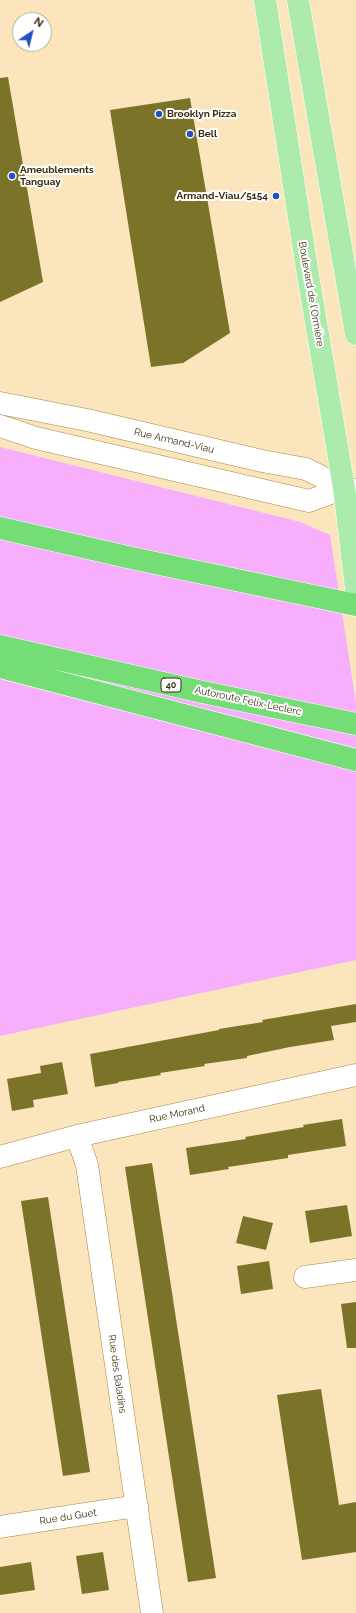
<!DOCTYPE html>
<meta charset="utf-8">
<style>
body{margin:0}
#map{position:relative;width:356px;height:1613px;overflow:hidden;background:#fae5bc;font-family:Raleway,sans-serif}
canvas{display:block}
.north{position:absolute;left:12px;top:12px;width:40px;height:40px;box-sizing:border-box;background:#fff;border:1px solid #b0ab9f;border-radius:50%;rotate:35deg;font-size:11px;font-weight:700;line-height:16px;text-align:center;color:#3a2c0e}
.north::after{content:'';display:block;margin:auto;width:14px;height:18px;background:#2451bf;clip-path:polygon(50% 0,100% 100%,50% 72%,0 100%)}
</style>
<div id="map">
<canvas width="356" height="1613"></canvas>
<div class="north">N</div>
</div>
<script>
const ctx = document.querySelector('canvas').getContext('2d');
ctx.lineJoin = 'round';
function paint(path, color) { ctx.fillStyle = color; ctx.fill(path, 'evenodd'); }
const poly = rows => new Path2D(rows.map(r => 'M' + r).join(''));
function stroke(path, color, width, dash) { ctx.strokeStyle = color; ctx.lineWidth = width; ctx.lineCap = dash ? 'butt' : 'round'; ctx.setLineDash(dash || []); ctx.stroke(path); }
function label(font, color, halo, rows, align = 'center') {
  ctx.font = font + ' Raleway,sans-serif'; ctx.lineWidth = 4; ctx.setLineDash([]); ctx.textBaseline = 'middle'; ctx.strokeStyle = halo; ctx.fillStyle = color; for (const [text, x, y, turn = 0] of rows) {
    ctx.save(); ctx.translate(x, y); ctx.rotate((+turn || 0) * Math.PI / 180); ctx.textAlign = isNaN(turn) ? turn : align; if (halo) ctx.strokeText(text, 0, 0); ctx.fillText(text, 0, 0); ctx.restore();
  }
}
const green = poly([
 [0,447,300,522,330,535,356,703,356,960,0,1036]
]);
const building = poly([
 [8,77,43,282,0,302,0,78],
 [190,98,230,333,183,363,151,367,110,110],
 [356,1004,356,1022,331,1026,334,1040,290,1047,247,1056,247,1058,204,1064,205,1066,160,1073,161,1075,118,1082,118,1083,95,1087,90,1054,219,1030,219,1029,263,1022,262,1020],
 [62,1062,68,1094,33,1100,34,1107,12,1111,7,1079,41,1073,40,1066],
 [342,1119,346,1146,288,1155,288,1158,228,1167,229,1169,190,1175,186,1148,246,1139,245,1137,304,1127,303,1125],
 [152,1163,216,1578,188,1582,125,1167],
 [48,1197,90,1472,63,1476,21,1201],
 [347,1205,352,1236,310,1243,305,1211],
 [243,1216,273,1223,266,1250,236,1243],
 [269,1261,273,1289,241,1294,237,1266],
 [356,1302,356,1348,347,1348,341,1304],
 [321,1389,339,1505,356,1502,356,1552,302,1560,277,1395],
 [103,1552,109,1590,82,1594,76,1556],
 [31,1562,35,1590,0,1595,0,1567]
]);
const minor = poly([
 [0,403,87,420,262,461,306,469,344,488,356,490],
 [0,426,36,438,309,501,344,488],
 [77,1136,87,1165,152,1613],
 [0,1157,77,1136,356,1075],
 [305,1277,356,1270],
 [0,1527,137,1506]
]);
const major = poly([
 [265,0,307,269,344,488,356,588],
 [298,0,356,334]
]);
const highway = poly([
 [0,528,136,559,356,605],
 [0,646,207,693,356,724],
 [0,667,356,760]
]);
const markers = [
 [159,114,4,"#2451bf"],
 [190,134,4,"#2451bf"],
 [12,176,4,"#2451bf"],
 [276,196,4,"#2451bf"]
];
const shields = [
 [171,685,20]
];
const shieldNames = [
 ["40",171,685]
];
const poiNames = [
 ["Brooklyn Pizza",167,114],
 ["Bell",198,134],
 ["Ameublements",20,170],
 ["Tanguay",20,182],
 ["Armand-Viau/5154",268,196,"right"]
];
const streetNames = [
 ["Boulevard de l'Ormière",311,294,80],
 ["Rue Armand-Viau",174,441,13],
 ["Autoroute Félix-Leclerc",248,701,12],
 ["Rue Morand",177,1114,-12],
 ["Rue des Baladins",117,1374,82],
 ["Rue du Guet",68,1517,-9]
];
paint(green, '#f7aefd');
paint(building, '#7b7327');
stroke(minor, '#a88741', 23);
stroke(major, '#fff', 23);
stroke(highway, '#fff', 23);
stroke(minor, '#fff', 22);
stroke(major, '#acebac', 22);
stroke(highway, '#74dd75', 22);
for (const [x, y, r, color] of markers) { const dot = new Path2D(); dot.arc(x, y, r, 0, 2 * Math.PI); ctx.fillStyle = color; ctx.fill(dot); stroke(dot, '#fff', 1.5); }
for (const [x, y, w] of shields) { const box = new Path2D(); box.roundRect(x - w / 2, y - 7, w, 14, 3); ctx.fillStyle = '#fff'; ctx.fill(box); stroke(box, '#3a2c0e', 1); }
label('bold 9px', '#3a2c0e', null, shieldNames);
label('bold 10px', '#3a2c0e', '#fff', poiNames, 'left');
label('10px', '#3a2c0e', '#fff', streetNames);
</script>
